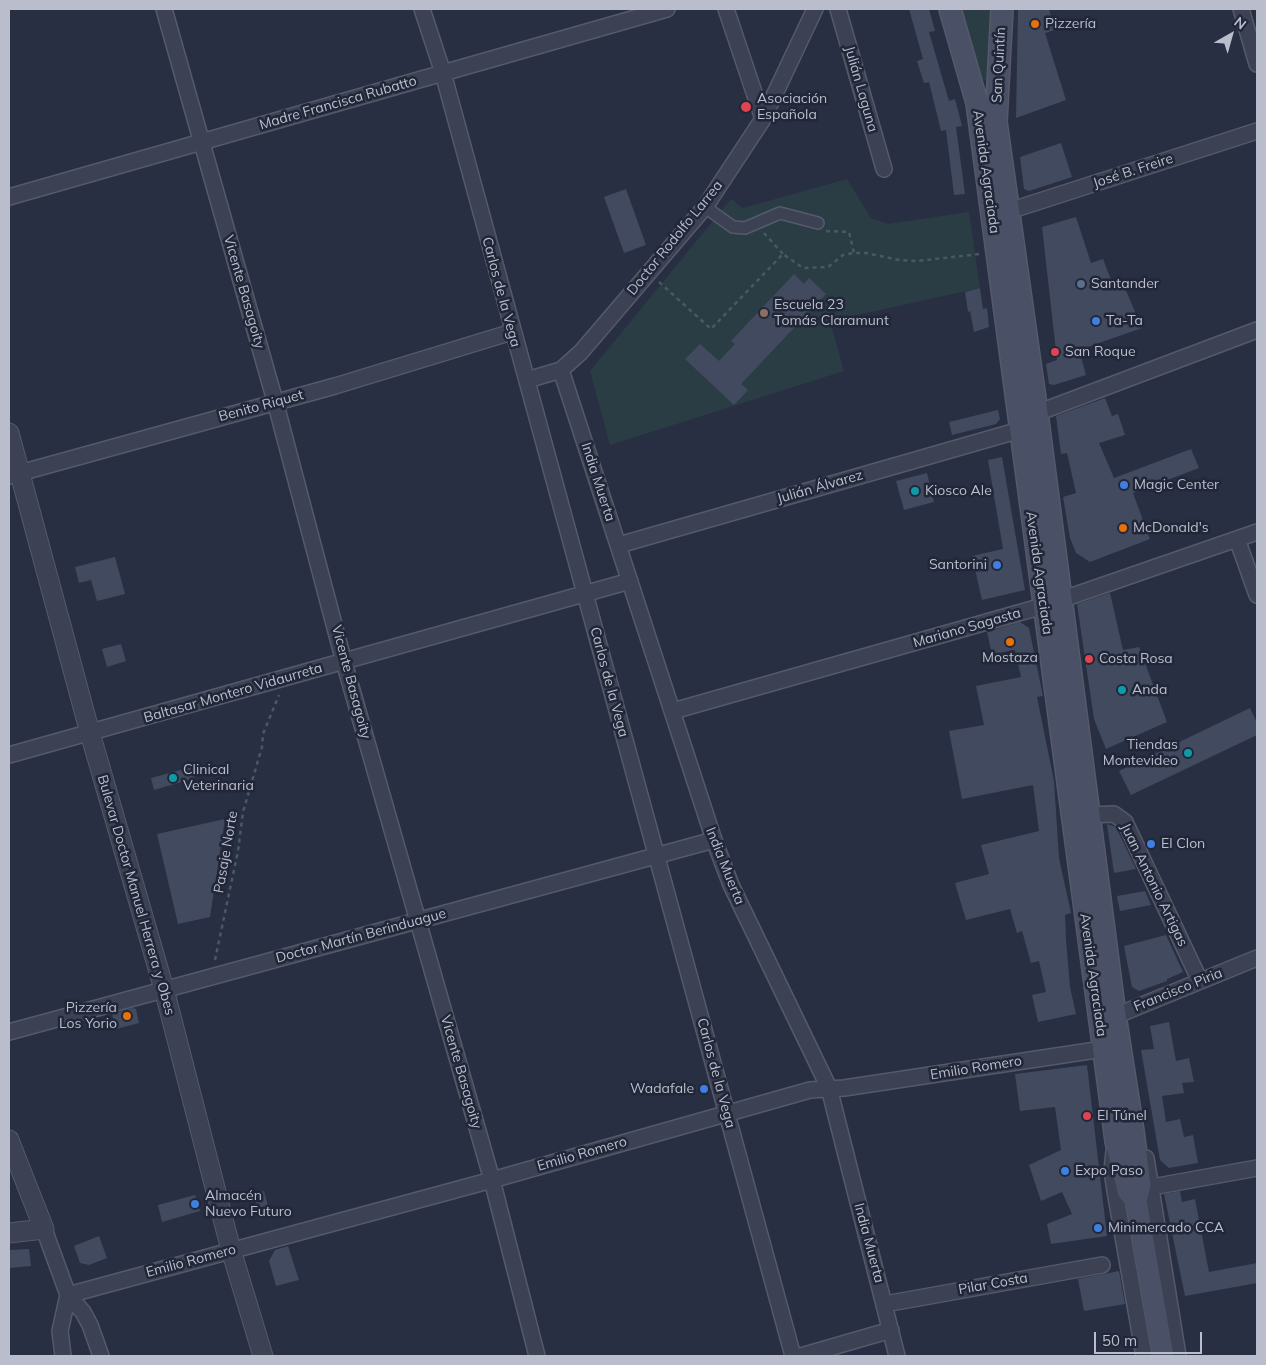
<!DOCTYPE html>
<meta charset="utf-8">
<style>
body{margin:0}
#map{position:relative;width:1266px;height:1365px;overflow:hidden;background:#282f43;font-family:Mulish,sans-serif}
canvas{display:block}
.frame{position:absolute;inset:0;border:10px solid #babecc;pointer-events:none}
.north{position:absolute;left:1206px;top:10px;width:50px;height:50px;-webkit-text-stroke:4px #212738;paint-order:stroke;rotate:38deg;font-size:14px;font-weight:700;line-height:20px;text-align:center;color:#babecc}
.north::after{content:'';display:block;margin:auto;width:18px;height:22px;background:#babecc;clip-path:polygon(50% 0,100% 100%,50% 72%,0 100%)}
.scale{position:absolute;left:1094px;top:1332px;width:108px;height:22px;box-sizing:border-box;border:2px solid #babecc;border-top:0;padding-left:6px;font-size:15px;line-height:18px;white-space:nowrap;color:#babecc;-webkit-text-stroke:4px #212738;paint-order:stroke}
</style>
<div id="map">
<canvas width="1266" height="1365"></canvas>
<div class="frame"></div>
<div class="north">N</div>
<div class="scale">50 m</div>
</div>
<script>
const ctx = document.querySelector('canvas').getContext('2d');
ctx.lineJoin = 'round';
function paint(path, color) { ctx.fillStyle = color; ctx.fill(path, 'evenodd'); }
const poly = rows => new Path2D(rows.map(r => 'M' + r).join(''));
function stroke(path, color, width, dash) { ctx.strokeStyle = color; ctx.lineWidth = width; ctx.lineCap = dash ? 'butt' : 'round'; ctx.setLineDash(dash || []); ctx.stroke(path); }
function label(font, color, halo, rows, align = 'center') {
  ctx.font = font + ' Mulish,sans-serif'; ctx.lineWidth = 5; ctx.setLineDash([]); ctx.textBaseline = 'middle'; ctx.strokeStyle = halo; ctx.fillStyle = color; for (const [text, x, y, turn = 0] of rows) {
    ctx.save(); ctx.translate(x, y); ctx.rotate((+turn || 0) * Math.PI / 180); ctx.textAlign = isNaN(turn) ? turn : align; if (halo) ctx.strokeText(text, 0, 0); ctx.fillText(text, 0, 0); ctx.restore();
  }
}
const green = poly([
 [960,9,993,9,989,80,986,81,982,79],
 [847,179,871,218,888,224,969,212,980,288,830,321,844,371,610,445,590,371,731,199,743,208]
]);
const building = poly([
 [909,9,929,9,935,31,929,32,949,101,955,99,962,126,956,127,965,194,954,195,946,130,941,131,929,82,924,83,917,61,923,59],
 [1018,9,1049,9,1055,30,1045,33,1066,100,1016,118],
 [1061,143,1072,177,1029,191,1024,189,1020,157],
 [626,189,646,245,624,253,604,197],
 [1076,217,1091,263,1103,259,1115,290,1124,286,1142,328,1079,350,1086,375,1054,385,1049,384,1046,364,1057,360,1042,227],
 [794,274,804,284,809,278,826,294,741,384,748,390,734,405,685,359,700,344,719,361,735,344,731,341],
 [980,288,983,309,987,308,989,327,974,332,970,311,968,312,965,292],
 [1105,398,1112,416,1118,414,1125,435,1099,443,1114,478,1191,449,1199,468,1133,493,1150,539,1090,562,1076,553,1070,538,1063,497,1076,493,1067,453,1061,454,1056,416],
 [998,410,1000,419,996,424,952,435,949,422],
 [1002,457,1025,590,982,600,972,556,1003,549,988,460],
 [927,473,934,502,904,510,896,481],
 [115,557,125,594,97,601,91,580,79,583,75,567],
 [1110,593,1123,650,1139,647,1167,722,1106,749,1094,719,1077,604],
 [1020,622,1029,628,1043,696,1037,697,1054,781,1059,858,1071,913,1065,915,1066,940,1070,987,1076,1014,1038,1022,1032,995,1046,992,1039,961,1031,963,1022,931,1017,933,1010,909,966,920,955,883,989,874,981,845,1039,831,1033,785,962,799,949,731,984,725,976,686,1021,677,1015,650,992,654,987,632],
 [121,644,126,661,107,667,102,649],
 [1250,708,1257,723,1257,735,1131,795,1119,771],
 [192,767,195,778,154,790,151,778],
 [225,819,210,917,178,924,157,834],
 [1107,824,1116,827,1136,869,1114,873],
 [1145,891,1151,905,1120,911,1117,896],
 [1166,935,1183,972,1167,979,1167,981,1139,991,1132,987,1124,946],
 [133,1008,136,1009,139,1023,116,1029,112,1014],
 [1169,1022,1176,1061,1189,1058,1194,1082,1182,1083,1184,1093,1162,1096,1166,1122,1180,1119,1184,1137,1193,1135,1198,1163,1169,1168,1160,1160,1141,1050,1154,1049,1150,1026],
 [1087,1065,1107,1236,1051,1244,1047,1224,1072,1214,1062,1192,1041,1201,1029,1165,1061,1150,1055,1107,1020,1111,1015,1074],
 [264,1191,271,1217,260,1219,253,1194],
 [1180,1191,1182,1202,1195,1199,1209,1272,1257,1263,1257,1283,1185,1296,1164,1194],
 [195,1195,200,1211,162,1222,158,1205],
 [99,1236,107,1258,89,1265,80,1263,74,1246],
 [288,1246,299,1280,276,1286,269,1261,275,1250],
 [29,1249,31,1266,9,1268,9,1250],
 [1119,1271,1125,1304,1084,1311,1078,1279]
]);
const path = poly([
 [826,231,849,232,854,253],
 [764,233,783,254],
 [659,282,711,329,783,254,803,268,828,267,843,255,854,253,866,253,899,260,917,261,980,254],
 [215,960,238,851,243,812,262,747,263,734,279,695]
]);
const pedestrian = poly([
 [705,207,733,227,745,228,780,213,818,223]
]);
const minor = poly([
 [164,9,275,401,344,662,492,1180,537,1356],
 [422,9,443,73,793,1356],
 [726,9,763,119],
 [838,9,884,169],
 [1241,9,1257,64],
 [9,197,667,9],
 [1009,211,1257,131],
 [561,370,714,840,731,885,829,1088,897,1356],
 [527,380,561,370,581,352,705,207,763,119,815,9],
 [1037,413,1257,330],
 [9,476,335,386,512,332],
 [1237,539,1257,595],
 [619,545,1020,430],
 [673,711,1043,606,1257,532],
 [9,755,630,581],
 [1090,815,1114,814,1125,822,1200,981],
 [1108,1019,1257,958],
 [9,1032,714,840],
 [1114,1152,1112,1170,1115,1191,1144,1356],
 [1146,1158,1178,1356],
 [1152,1187,1257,1168],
 [44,1229,68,1295,83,1312,90,1325,101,1356],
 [68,1295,492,1180,810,1090,844,1088,1103,1049],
 [885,1304,1102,1265],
 [63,1356,60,1331,68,1295],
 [801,1356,891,1330]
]);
const tertiary = poly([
 [9,433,90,733,164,989,231,1250,263,1356],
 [9,1140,44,1229,9,1233]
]);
const secondary = poly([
 [950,9,977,103,1116,1141,1128,1191,1136,1201],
 [1002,9,996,122,1037,413,1115,1015,1133,1131,1140,1185,1136,1201,1163,1356]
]);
const markers = [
 [1035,24,5,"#e8710a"],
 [746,107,6,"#e0444e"],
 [1081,284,5,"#5c6f8a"],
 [764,313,5,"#8d6e63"],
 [1096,321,5,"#3f7fe0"],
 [1055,352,5,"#e0444e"],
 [1124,485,5,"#3f7fe0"],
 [915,491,5,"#0f9aa8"],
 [1123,528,5,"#e8710a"],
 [997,565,5,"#3f7fe0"],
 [1010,642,5,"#e8710a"],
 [1089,659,5,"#e0444e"],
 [1122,690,5,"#0f9aa8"],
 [1188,753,5,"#0f9aa8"],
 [173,778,5,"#0f9aa8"],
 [1151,844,5,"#3f7fe0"],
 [127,1016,5,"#e8710a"],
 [704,1089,5,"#3f7fe0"],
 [1087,1116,5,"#e0444e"],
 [1065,1171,5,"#3f7fe0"],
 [195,1204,5,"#3f7fe0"],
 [1098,1228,5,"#3f7fe0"]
];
const poiNames = [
 ["Pizzería",1045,24],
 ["Asociación",757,99],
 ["Española",757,115],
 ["Santander",1091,284],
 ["Escuela 23",774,305],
 ["Tomás Claramunt",774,321],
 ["Ta-Ta",1106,321],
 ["San Roque",1065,352],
 ["Magic Center",1134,485],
 ["Kiosco Ale",925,491],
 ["McDonald's",1133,528],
 ["Santorini",987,565,"right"],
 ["Mostaza",1010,658,"center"],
 ["Costa Rosa",1099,659],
 ["Anda",1132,690],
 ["Tiendas",1178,745,"right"],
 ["Montevideo",1178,761,"right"],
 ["Clinical",183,770],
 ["Veterinaria",183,786],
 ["El Clon",1161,844],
 ["Pizzería",117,1008,"right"],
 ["Los Yorio",117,1024,"right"],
 ["Wadafale",694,1089,"right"],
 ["El Túnel",1097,1116],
 ["Expo Paso",1075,1171],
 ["Almacén",205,1196],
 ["Nuevo Futuro",205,1212],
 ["Minimercado CCA",1108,1228]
];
const streetNames = [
 ["San Quintín",999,65,-87],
 ["Julián Laguna",861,89,74],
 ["Madre Francisca Rubatto",338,103,-16],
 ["José B. Freire",1133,171,-18],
 ["Avenida Agraciada",986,172,82],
 ["Doctor Rodolfo Larrea",675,238,-51],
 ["Vicente Basagoity",244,292,74],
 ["Carlos de la Vega",501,292,75],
 ["Benito Riquet",261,406,-15],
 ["India Muerta",598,482,72],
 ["Julián Álvarez",820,487,-16],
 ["Avenida Agraciada",1039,573,82],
 ["Mariano Sagasta",967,628,-16],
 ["Vicente Basagoity",351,682,75],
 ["Carlos de la Vega",609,682,75],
 ["Baltasar Montero Vidaurreta",233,693,-16],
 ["Pasaje Norte",226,852,-80],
 ["India Muerta",725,866,68],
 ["Juan Antonio Artigas",1154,885,64],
 ["Bulevar Doctor Manuel Herrera y Obes",136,895,74],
 ["Doctor Martín Berinduague",361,936,-15],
 ["Avenida Agraciada",1093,975,82],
 ["Francisco Piria",1178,990,-22],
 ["Emilio Romero",976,1068,-9],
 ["Vicente Basagoity",461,1072,74],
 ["Carlos de la Vega",716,1073,75],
 ["Emilio Romero",582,1154,-16],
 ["India Muerta",869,1243,75],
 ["Emilio Romero",191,1261,-15],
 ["Pilar Costa",993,1284,-10]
];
paint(green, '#2a3d44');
paint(building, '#424a60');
stroke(pedestrian, '#555a6a', 14);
stroke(minor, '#555a6a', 18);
stroke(tertiary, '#555a6a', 21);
stroke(secondary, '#555a6a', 24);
stroke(path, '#485a60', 2.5, [4, 4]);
stroke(pedestrian, '#3c4253', 11);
stroke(minor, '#3c4253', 15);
stroke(tertiary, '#3c4253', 19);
stroke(secondary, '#4a5065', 21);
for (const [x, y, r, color] of markers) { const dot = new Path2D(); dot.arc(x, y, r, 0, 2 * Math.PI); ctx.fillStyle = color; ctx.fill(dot); stroke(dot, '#212738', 2); }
label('14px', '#babecc', '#212738', poiNames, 'left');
label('14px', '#babecc', '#212738', streetNames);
</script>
